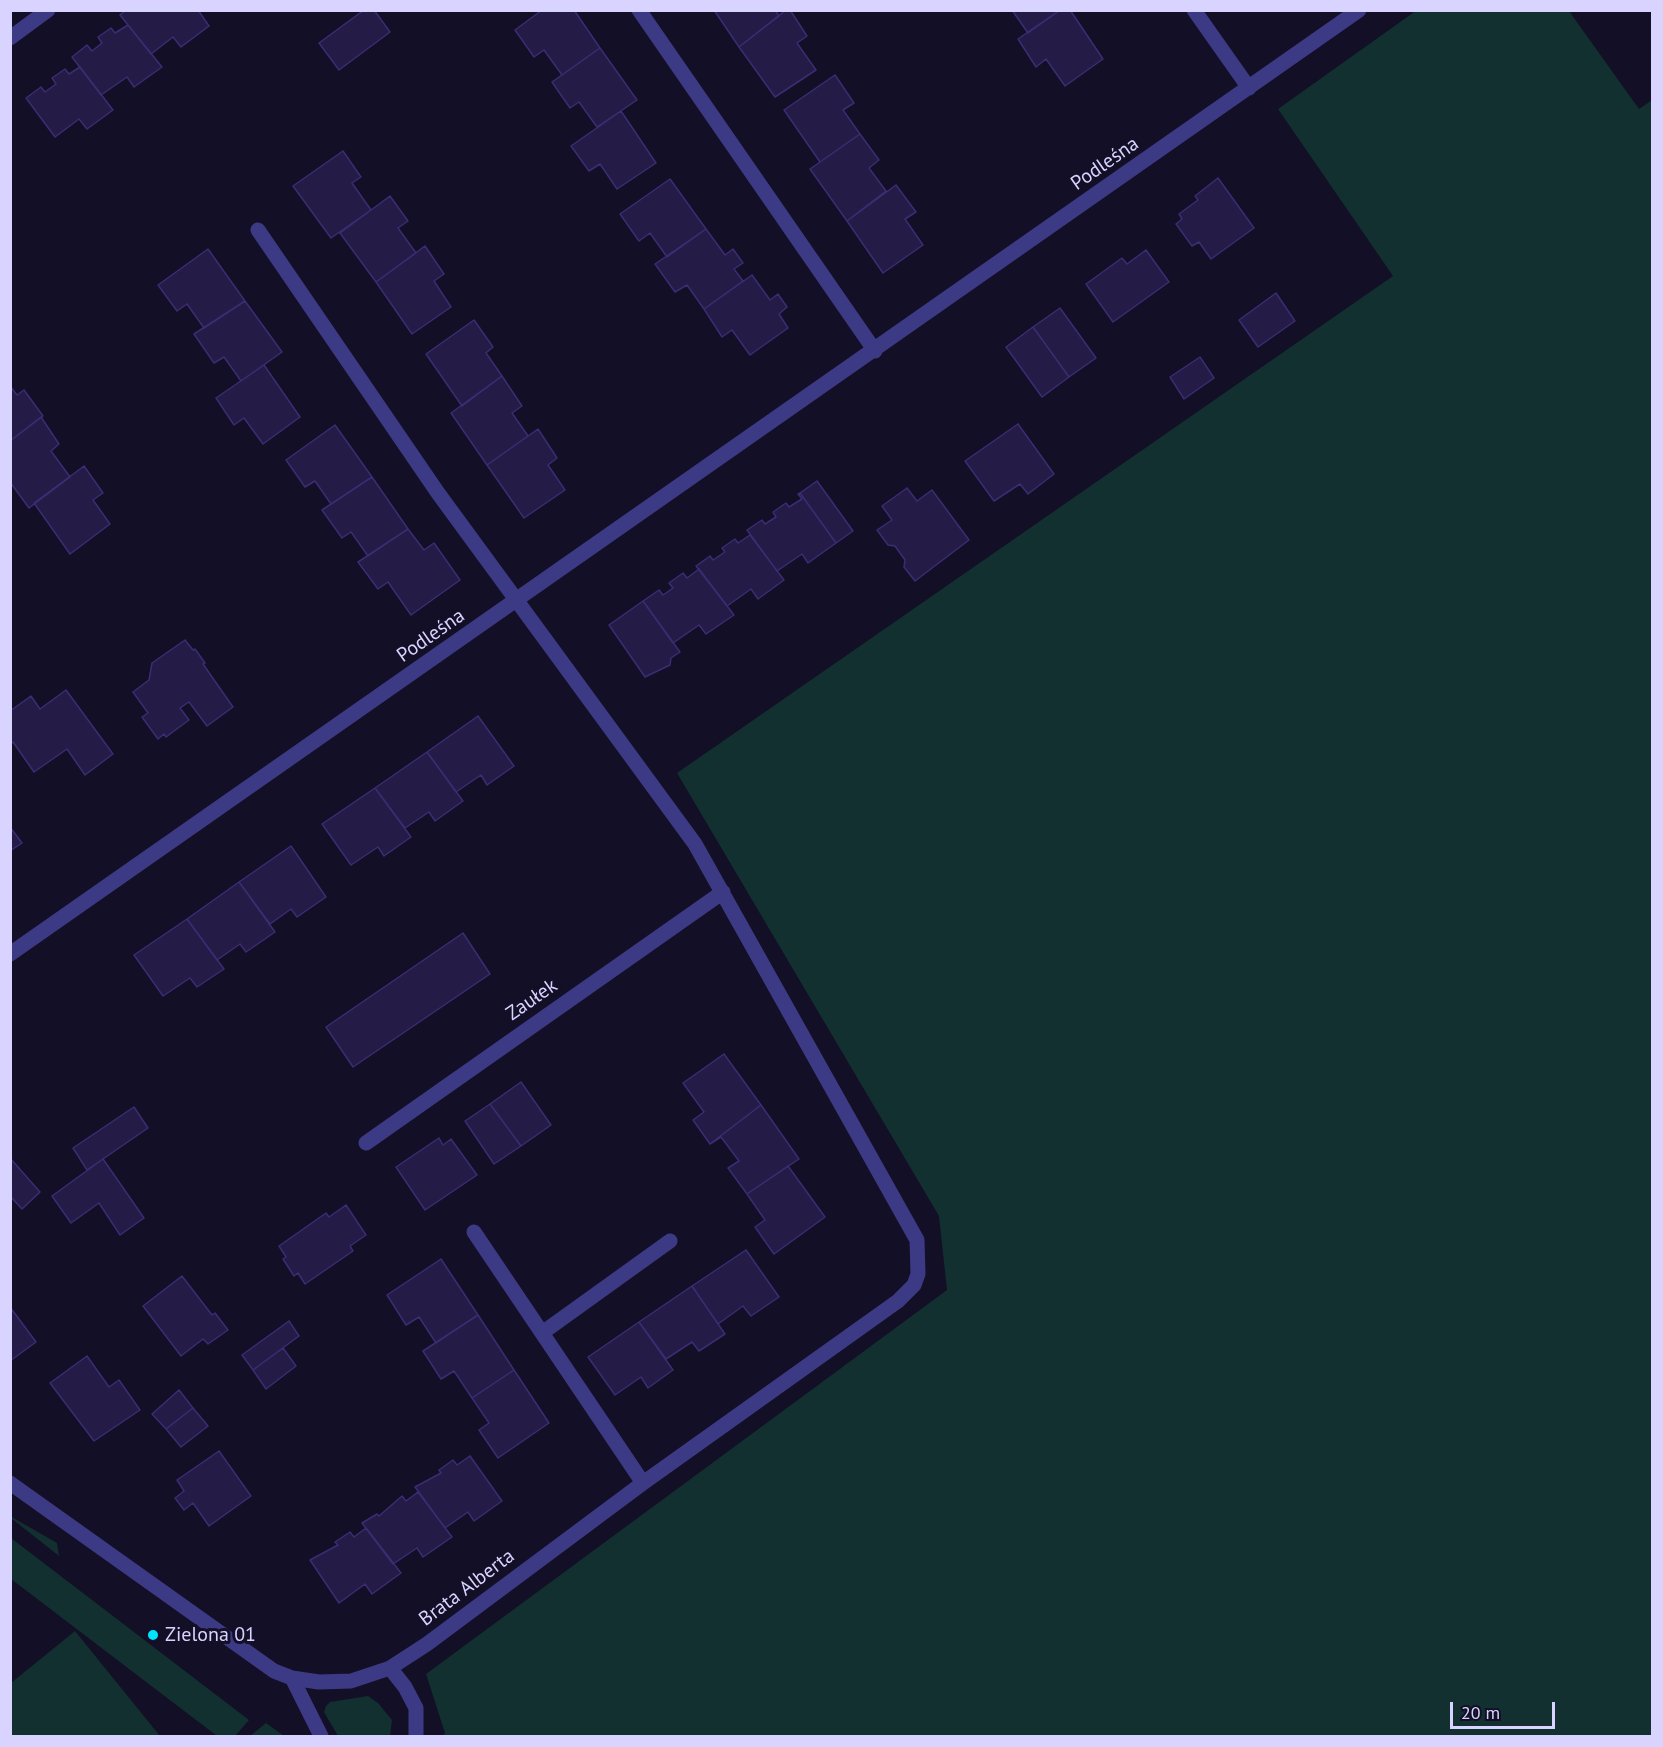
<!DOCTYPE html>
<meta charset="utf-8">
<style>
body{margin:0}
#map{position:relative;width:1663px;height:1747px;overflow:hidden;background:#130f26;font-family:"PT Sans",sans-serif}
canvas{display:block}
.frame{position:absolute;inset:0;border:12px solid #d9d4ff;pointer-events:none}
.scale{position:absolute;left:1450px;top:1702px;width:105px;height:27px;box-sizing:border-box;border:3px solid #d9d4ff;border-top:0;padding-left:8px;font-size:18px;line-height:21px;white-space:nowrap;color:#d9d4ff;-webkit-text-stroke:4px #130f26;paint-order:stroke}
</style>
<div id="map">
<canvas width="1663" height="1747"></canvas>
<div class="frame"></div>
<div class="scale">20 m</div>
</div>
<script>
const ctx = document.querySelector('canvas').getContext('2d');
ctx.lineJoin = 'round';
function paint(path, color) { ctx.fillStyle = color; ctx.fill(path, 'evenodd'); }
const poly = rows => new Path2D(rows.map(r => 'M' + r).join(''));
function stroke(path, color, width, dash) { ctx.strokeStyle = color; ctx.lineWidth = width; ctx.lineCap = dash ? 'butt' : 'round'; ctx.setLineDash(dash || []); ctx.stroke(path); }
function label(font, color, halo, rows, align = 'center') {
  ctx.font = font + ' "PT Sans",sans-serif'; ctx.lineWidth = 6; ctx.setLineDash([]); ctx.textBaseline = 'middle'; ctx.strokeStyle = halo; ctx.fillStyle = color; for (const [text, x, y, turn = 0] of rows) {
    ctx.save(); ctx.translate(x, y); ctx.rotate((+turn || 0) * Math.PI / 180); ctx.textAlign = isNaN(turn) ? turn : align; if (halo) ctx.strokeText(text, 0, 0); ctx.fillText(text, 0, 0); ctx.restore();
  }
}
const green = poly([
 [1417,10,1569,11,1639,109,1652,100,1652,1736,443,1736,445,1733,426,1674,947,1290,939,1216,677,773,1393,276,1278,109],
 [10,1516,57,1543,59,1556,11,1518],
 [11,1538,249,1720,235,1736,217,1736,11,1579],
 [75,1631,160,1736,11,1736,11,1683],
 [368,1696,378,1703,392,1720,390,1736,338,1736,324,1712,326,1706,330,1702],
 [266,1723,284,1736,250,1736]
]);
const building = poly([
 [126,10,198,10,209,26,181,47,173,37,151,54,120,15,126,10],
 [364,10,374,10,390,32,339,70,319,43,364,10],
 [542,10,574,10,600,48,562,75,544,50,534,57,515,30,542,10],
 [714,10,775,10,779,16,739,47,714,10],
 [786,10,790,10,807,36,797,43,816,70,775,97,739,47,786,10],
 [1012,10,1060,10,1028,33,1012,10],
 [1060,10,1070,10,1103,59,1065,86,1046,59,1036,67,1018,39,1060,10],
 [128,25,162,67,134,87,127,77,101,95,72,57,87,45,92,51,102,43,98,37,111,28,115,33,128,25],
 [600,48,637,100,597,127,579,102,570,108,552,82,600,48],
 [80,67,113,110,87,129,79,119,55,137,26,98,41,87,45,92,56,84,52,78,65,69,69,74,80,67],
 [835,75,854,103,843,110,860,134,820,162,784,110,835,75],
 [621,111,656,163,617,189,600,164,589,171,571,146,621,111],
 [860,134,879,160,869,168,886,191,847,221,810,169,860,134],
 [343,151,361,177,352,183,371,210,331,238,293,186,343,151],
 [1218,178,1254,228,1211,259,1199,242,1192,246,1176,224,1182,219,1179,214,1198,200,1195,196,1218,178],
 [670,179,706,229,667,257,650,233,639,241,620,214,670,179],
 [896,185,916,212,905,219,923,245,883,273,847,221,896,185],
 [390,196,408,221,398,228,416,253,376,282,340,233,390,196],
 [706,229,725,255,733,249,743,263,734,269,743,281,704,309,687,285,675,292,655,264,706,229],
 [425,246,444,274,434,281,451,307,412,334,376,282,425,246],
 [208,249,245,301,204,328,187,304,177,311,158,285,208,249],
 [1146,250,1169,282,1113,322,1086,284,1122,258,1127,264,1146,250],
 [752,275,770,300,778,294,787,307,779,314,788,328,750,355,732,330,722,337,704,309,752,275],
 [1276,293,1295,321,1258,347,1239,320,1276,293],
 [245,301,282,352,241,381,224,357,214,363,194,334,245,301],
 [1060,308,1096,358,1069,377,1033,327,1060,308],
 [474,320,493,347,486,353,502,376,462,406,426,354,474,320],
 [1033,327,1069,377,1042,397,1006,347,1033,327],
 [1200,357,1214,378,1184,399,1170,377,1200,357],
 [264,365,300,417,263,444,244,418,234,425,216,398,264,365],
 [502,376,522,406,512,413,528,436,487,465,451,413,502,376],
 [10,386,17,395,24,390,43,416,10,441,10,386],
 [41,417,59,444,51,451,70,477,29,508,10,482,10,441,41,417],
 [1018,424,1054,474,1028,494,1020,484,994,501,965,461,1018,424],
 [335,425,372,477,331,504,315,481,305,487,286,460,335,425],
 [538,429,557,458,548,465,565,490,524,518,487,465,538,429],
 [84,466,103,493,93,500,110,524,70,554,34,503,84,466],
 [372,477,408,529,368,556,351,532,342,538,322,510,372,477],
 [817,481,853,531,836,543,800,493,817,481],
 [907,488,917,501,932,490,969,540,915,581,904,567,905,560,895,546,888,545,877,530,892,520,882,506,907,488],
 [800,493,836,543,808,563,802,554,777,571,747,530,762,520,765,524,776,517,773,512,786,503,789,507,802,499,798,494,800,493],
 [408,529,424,550,434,543,460,580,411,615,388,582,378,589,358,562,408,529],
 [750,535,784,580,758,599,751,589,727,606,696,566,710,556,713,560,725,552,722,548,735,539,738,543,750,535],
 [699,569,734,615,706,634,699,625,673,643,643,601,659,590,663,595,673,588,669,583,683,573,687,578,699,569],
 [643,601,680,652,671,658,670,665,645,677,609,625,643,601],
 [185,640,193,650,195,649,205,663,203,664,233,707,207,726,189,702,180,708,189,720,166,737,164,734,158,739,142,717,148,713,133,692,149,680,152,663,185,640],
 [66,690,113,754,85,775,67,749,34,772,13,742,10,744,10,711,31,696,40,709,66,690],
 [478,716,514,766,487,785,481,775,456,792,427,752,478,716],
 [427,752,463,801,435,821,429,812,405,828,375,788,427,752],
 [375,788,411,837,384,856,378,847,351,865,322,824,375,788],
 [10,827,22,843,10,851,10,827],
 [291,846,326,897,297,917,291,909,270,924,239,882,291,846],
 [239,882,275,932,246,952,240,944,217,960,187,919,239,882],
 [187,919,224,969,197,987,190,978,163,996,134,955,187,919],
 [463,933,490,974,353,1067,326,1027,463,933],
 [724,1054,761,1105,710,1144,693,1120,704,1112,683,1083,724,1054],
 [521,1082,551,1125,521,1146,490,1104,521,1082],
 [490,1104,521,1146,494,1164,465,1121,490,1104],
 [761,1105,799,1159,747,1194,728,1168,739,1161,721,1137,710,1144,761,1105],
 [134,1107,148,1128,87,1170,73,1148,134,1107],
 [439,1138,443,1145,451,1139,477,1175,425,1210,396,1167,439,1138],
 [10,1158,40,1192,22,1209,10,1196,10,1158],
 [103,1159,144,1218,120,1235,99,1203,71,1223,52,1196,103,1159],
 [788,1166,825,1217,774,1254,755,1227,765,1220,747,1194,788,1166],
 [346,1205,366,1235,350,1246,353,1251,305,1284,298,1273,294,1276,283,1259,286,1257,279,1246,326,1213,329,1217,346,1205],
 [746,1250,779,1297,751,1316,743,1306,718,1324,692,1286,746,1250],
 [441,1259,478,1315,436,1343,419,1317,406,1325,387,1295,441,1259],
 [182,1276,212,1315,215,1313,228,1330,208,1344,203,1339,181,1356,143,1306,182,1276],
 [692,1286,725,1334,699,1351,692,1342,666,1359,639,1322,692,1286],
 [10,1307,36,1342,10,1361,10,1307],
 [478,1315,514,1370,472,1398,454,1371,441,1379,423,1351,478,1315],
 [289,1321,299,1336,253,1370,242,1355,289,1321],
 [639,1322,673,1370,648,1388,641,1377,615,1395,588,1357,639,1322],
 [283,1348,296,1366,266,1389,253,1370,283,1348],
 [87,1356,109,1387,119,1380,140,1410,94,1441,50,1383,87,1356],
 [514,1370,549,1423,498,1458,479,1430,489,1423,472,1398,514,1370],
 [179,1390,193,1408,166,1429,152,1414,179,1390],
 [193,1408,208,1426,181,1447,166,1429,193,1408],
 [219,1451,251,1496,209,1526,193,1503,184,1510,175,1498,184,1491,177,1480,219,1451],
 [470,1456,502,1501,474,1521,468,1512,445,1528,415,1487,441,1473,439,1470,453,1460,457,1465,470,1456],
 [418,1492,452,1537,423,1557,417,1548,393,1564,362,1523,377,1514,379,1516,402,1496,406,1501,418,1492],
 [366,1528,401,1573,372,1594,365,1584,339,1603,310,1560,338,1545,335,1542,350,1532,354,1537,366,1528]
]);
const minor = poly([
 [639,10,875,351],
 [1194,10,1249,88],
 [10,38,48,10],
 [10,954,1359,10],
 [366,1143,723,892],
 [474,1232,643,1483],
 [542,1333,670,1241],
 [10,1483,274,1671,292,1678,319,1682,351,1681,390,1668,427,1644,643,1483,898,1301,914,1285,918,1274,917,1240,695,844,438,493,258,230],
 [390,1668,405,1687,416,1708,416,1736],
 [292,1678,321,1736]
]);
const markers = [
 [153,1635,6,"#00e5ff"]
];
const streetNames = [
 ["Podleśna",1105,164,-35],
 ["Podleśna",431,636,-35],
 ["Zaułek",532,1000,-35],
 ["Brata Alberta",467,1588,-37]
];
const poiNames = [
 ["Zielona 01",165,1635]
];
paint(green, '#12302f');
paint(building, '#241b47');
stroke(building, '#3b2d73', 1.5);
stroke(minor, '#3d3a85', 15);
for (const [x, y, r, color] of markers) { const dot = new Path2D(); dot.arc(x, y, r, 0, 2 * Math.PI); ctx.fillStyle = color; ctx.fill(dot); stroke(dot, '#130f26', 2); }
label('20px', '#d9d4ff', '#130f26', streetNames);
label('20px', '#d9d4ff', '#130f26', poiNames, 'left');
</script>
